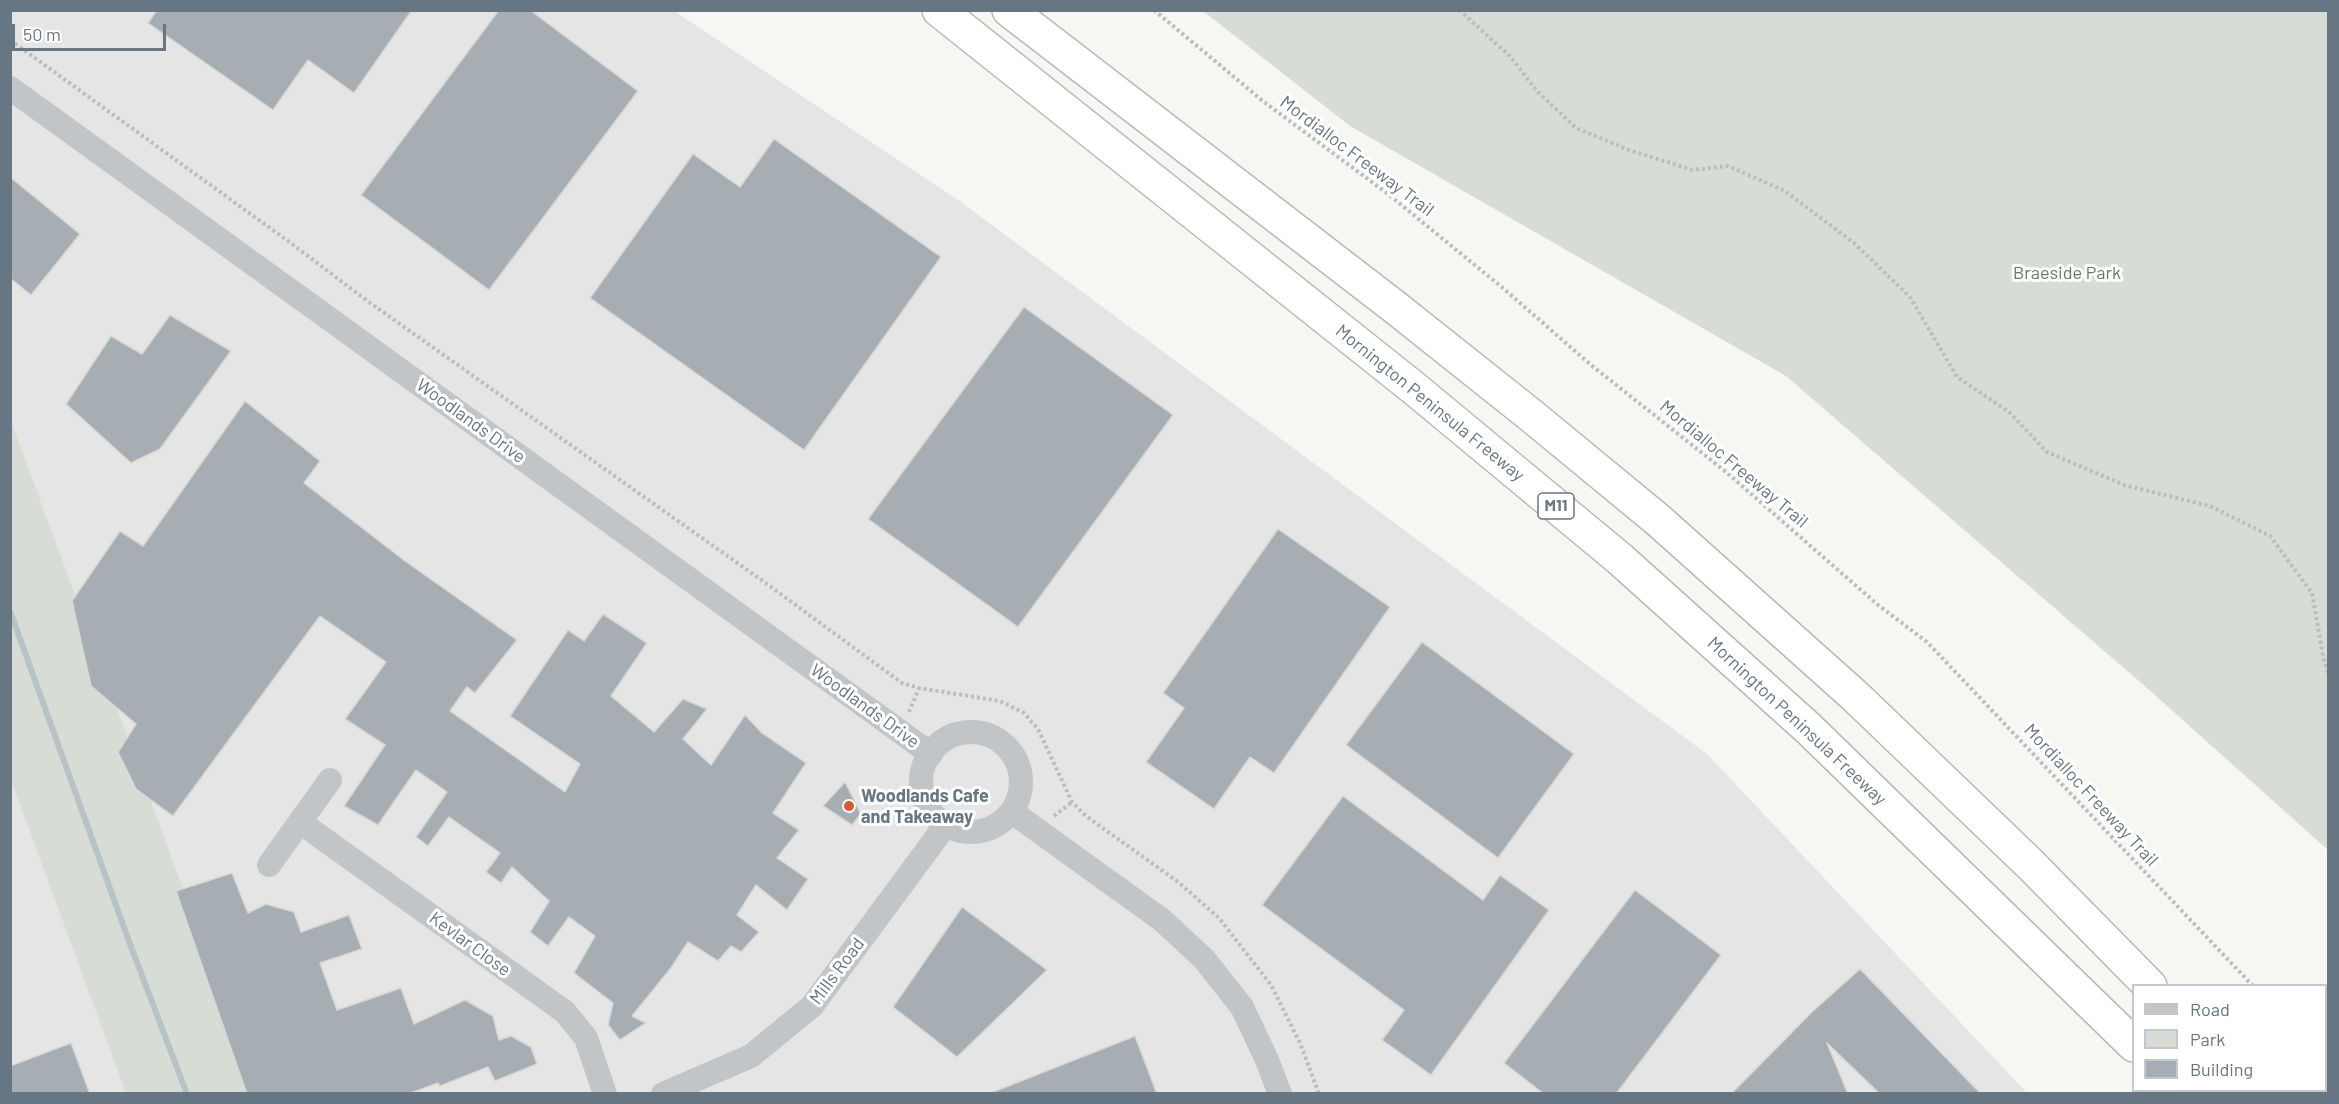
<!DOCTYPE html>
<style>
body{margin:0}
#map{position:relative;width:2339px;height:1104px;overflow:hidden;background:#f6f6f3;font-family:Barlow,sans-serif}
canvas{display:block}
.frame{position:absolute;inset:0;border:12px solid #667682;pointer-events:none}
.legend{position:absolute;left:2132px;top:984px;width:195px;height:108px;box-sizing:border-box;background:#fff;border:2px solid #c2c8cd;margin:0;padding:8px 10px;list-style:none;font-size:18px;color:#667682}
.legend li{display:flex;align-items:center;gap:12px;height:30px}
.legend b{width:30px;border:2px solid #c2c8cd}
.scale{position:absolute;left:12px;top:24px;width:154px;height:27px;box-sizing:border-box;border:3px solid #667682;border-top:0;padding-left:8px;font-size:18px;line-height:21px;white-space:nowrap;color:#667682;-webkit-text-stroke:4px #fff;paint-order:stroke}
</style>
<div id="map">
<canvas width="2339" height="1104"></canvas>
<div class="frame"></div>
<ul class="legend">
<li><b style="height:8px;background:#c1c5c8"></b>Road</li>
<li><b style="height:16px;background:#d7ddd4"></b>Park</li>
<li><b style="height:16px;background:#a6aeb3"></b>Building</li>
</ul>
<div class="scale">50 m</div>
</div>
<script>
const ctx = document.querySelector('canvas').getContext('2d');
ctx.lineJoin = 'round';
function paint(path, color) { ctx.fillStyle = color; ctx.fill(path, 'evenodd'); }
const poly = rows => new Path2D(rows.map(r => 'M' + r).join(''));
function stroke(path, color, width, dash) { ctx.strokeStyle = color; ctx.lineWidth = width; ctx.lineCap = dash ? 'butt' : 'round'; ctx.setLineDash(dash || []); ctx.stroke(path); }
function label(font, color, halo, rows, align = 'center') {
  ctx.font = font + ' Barlow,sans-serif'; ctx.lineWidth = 6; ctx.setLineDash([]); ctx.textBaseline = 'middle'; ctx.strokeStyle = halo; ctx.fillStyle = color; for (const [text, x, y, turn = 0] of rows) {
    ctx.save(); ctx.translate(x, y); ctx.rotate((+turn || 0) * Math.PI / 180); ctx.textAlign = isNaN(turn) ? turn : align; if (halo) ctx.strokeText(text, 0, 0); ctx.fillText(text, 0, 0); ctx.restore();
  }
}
const built = poly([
 [10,11,674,11,958,200,1707,754,2027,1093,11,1093]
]);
const green = poly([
 [1203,11,2328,11,2328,850,2147,688,1786,376,1350,126],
 [11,421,258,1093,126,1093,11,780]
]);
const stream = poly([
 [10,611,130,944,187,1094]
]);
const building = poly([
 [157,10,412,10,354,93,308,60,273,110,148,23,157,10],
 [499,10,530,10,638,91,489,290,361,195,499,10],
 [774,139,941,257,804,450,590,298,693,154,740,187,774,139],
 [10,177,80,234,31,295,10,278,10,177],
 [1024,307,1173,415,1018,627,868,519,1024,307],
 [170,315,231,351,160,449,131,463,66,404,111,336,142,354,170,315],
 [245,401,320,461,304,483,405,561,517,640,475,693,467,687,450,711,565,792,580,764,510,716,568,630,584,641,603,614,647,643,611,696,654,732,683,699,707,709,683,739,711,765,745,715,762,733,806,763,773,813,799,830,777,858,808,879,787,910,756,885,737,915,759,932,741,952,731,946,718,961,688,942,671,968,632,1016,646,1023,620,1040,608,1025,613,1003,574,973,595,936,569,917,548,946,530,932,549,901,512,867,501,883,486,872,500,853,449,817,428,846,416,837,447,792,416,770,378,825,344,806,385,745,345,719,386,662,320,616,173,816,136,789,118,752,136,724,91,686,72,601,120,531,143,546,245,401],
 [1278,529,1390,607,1274,773,1250,757,1214,809,1146,762,1184,708,1163,693,1278,529],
 [1422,642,1574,754,1498,858,1346,745,1422,642],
 [845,782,861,814,852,825,823,806,845,782],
 [1343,796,1483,900,1500,875,1549,910,1431,1075,1382,1040,1404,1010,1262,905,1343,796],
 [232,873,248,913,266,904,294,912,301,932,349,915,362,949,320,963,337,1010,401,988,414,1024,465,1000,493,1016,499,1040,511,1036,531,1047,537,1064,495,1081,488,1067,440,1086,438,1083,408,1094,247,1094,176,891,232,873],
 [1635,890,1721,955,1616,1094,1544,1094,1504,1063,1635,890],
 [962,907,1047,970,957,1057,893,1007,962,907],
 [1860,969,1981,1094,1880,1094,1827,1043,1848,1094,1731,1094,1813,1011,1860,969],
 [1135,1036,1157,1094,993,1094,993,1092,1135,1036],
 [71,1043,90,1094,10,1094,10,1066,71,1043]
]);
const path = poly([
 [1154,10,1264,102,1388,194,1504,289,1591,365,1726,472,1878,605,1927,642,2253,986],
 [1459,10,1510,56,1536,90,1576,128,1629,150,1693,170,1728,166,1785,191,1854,243,1910,297,1957,377,2009,412,2047,452,2124,485,2210,506,2270,536,2312,593,2323,656,2328,673],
 [10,40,292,244,366,300,767,584,902,683,919,688,1000,701,1024,713,1038,729,1072,802,1086,816,1178,882,1219,918,1271,985,1300,1043,1319,1094],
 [909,712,919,688],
 [1054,816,1072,802],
 [2326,1063,2328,1067]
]);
const minor = poly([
 [10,88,931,754],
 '921 782a50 50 0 1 1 100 0a50 50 0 1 1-100 0Z',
 [1012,812,1162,920,1204,959,1242,1007,1267,1060,1280,1094],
 [300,822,565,1012,586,1038,605,1094],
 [269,865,330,780],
 [663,1094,751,1056,812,1006,945,826]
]);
const highway = poly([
 [939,10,1415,389,1620,559,1808,728,2134,1045],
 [1009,10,1396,308,1533,417,1658,520,1856,697,2030,864,2150,986],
 [2173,1090,2176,1094],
 [2248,1090,2250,1094]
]);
const markers = [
 [849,806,6,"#db542d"]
];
const shields = [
 [1556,506,36]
];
const shieldNames = [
 ["M11",1556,506]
];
const streetNames = [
 ["Mordialloc Freeway Trail",1357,156,37],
 ["Mornington Peninsula Freeway",1430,403,39],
 ["Woodlands Drive",471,421,36],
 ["Mordialloc Freeway Trail",1734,464,40],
 ["Woodlands Drive",865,706,36],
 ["Mornington Peninsula Freeway",1797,721,43],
 ["Mordialloc Freeway Trail",2091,795,47],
 ["Kevlar Close",470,944,36],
 ["Mills Road",837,971,-53]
];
const parkNames = [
 ["Braeside Park",2067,273]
];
const poiNames = [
 ["Woodlands Cafe",861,796],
 ["and Takeaway",861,817]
];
paint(built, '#e4e5e4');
paint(green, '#d7ddd4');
stroke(stream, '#b8c3c7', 6);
paint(building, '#a6aeb3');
stroke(building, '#d7d7d5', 1.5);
stroke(highway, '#b6b9bc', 36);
stroke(path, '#bbbdbf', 4, [3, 3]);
stroke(minor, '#c1c5c8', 24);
stroke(highway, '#fff', 33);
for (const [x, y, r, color] of markers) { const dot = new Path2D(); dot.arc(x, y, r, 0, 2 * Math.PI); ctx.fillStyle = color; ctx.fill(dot); stroke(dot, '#fff', 2); }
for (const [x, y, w] of shields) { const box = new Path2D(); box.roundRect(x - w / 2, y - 13, w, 26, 4.5); ctx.fillStyle = '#fff'; ctx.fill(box); stroke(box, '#667682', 1.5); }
label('bold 16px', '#667682', null, shieldNames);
label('18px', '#667682', '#fff', streetNames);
label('18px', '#697a65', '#fff', parkNames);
label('bold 18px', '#667682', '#fff', poiNames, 'left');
</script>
